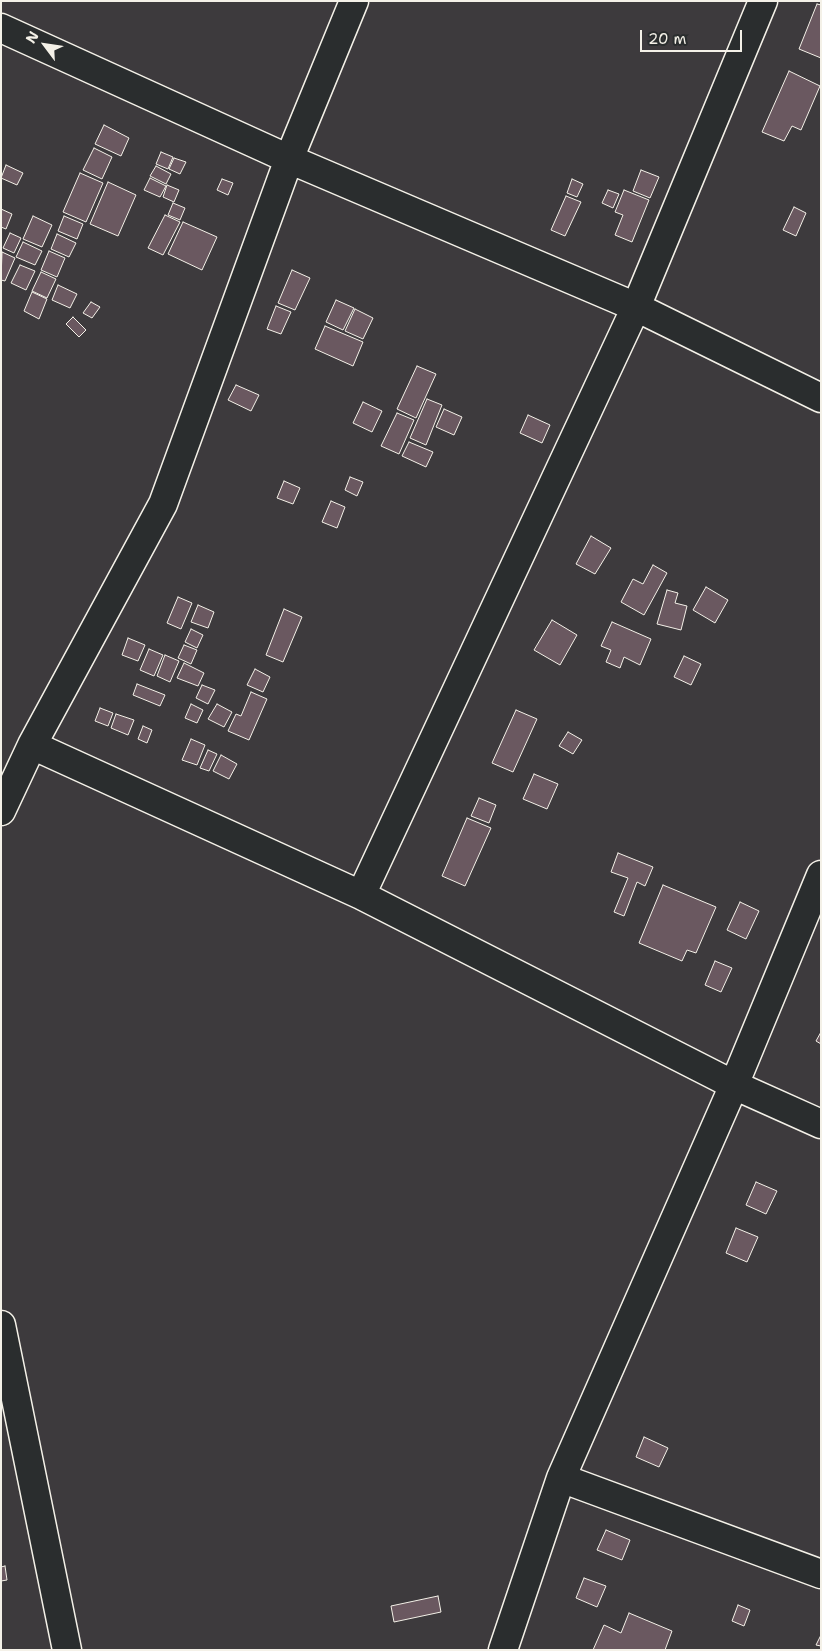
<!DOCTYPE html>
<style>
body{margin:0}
#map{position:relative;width:822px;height:1651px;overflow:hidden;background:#3d3a3d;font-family:"Shantell Sans",sans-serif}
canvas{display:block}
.frame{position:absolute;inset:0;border:2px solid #f4f1e8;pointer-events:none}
.north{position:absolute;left:20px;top:20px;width:50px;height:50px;-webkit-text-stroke:4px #2a2d2e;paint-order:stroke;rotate:301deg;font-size:14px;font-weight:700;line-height:20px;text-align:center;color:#f4f1e8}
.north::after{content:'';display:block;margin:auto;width:18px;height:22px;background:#f4f1e8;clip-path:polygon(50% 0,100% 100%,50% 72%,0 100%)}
.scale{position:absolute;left:640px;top:30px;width:102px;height:22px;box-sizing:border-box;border:2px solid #f4f1e8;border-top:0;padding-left:6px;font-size:15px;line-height:18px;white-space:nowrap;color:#f4f1e8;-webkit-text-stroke:4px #2a2d2e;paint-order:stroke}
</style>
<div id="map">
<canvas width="822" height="1651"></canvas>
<div class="frame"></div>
<div class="north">N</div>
<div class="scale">20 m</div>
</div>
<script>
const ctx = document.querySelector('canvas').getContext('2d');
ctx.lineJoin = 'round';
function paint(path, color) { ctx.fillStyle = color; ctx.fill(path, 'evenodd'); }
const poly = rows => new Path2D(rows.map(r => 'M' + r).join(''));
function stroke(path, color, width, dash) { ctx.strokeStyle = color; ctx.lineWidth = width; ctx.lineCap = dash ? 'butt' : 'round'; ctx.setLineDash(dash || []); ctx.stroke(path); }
const building = poly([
 [817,4,821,5,821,58,799,49,817,4],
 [789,71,820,86,801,130,792,126,784,141,762,132,789,71],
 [104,125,129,138,121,156,95,144,104,125],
 [94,148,112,157,102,179,83,170,94,148],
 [161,152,173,157,168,169,156,164,161,152],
 [174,158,186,162,180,174,169,169,174,158],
 [6,165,23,173,17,185,1,178,6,165],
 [156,166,171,174,166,184,150,176,156,166],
 [641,170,659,177,650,198,633,191,641,170],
 [80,173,103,183,86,222,63,212,80,173],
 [150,178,166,186,160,197,144,190,150,178],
 [222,179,233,183,228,195,217,190,222,179],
 [572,179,583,184,577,197,567,193,572,179],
 [108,182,136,195,118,236,90,224,108,182],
 [167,185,179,190,174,202,163,197,167,185],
 [608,190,619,194,613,208,602,203,608,190],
 [624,190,649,200,632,242,615,235,623,215,615,212,624,190],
 [566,196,581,202,565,236,551,230,566,196],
 [173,203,185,208,180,220,168,215,173,203],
 [794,207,806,213,796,236,783,230,794,207],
 [1,209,12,214,6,229,1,227,1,209],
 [165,215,180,222,163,255,148,248,165,215],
 [33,216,52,225,42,247,23,239,33,216],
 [64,216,83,224,77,239,58,231,64,216],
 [183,222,217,237,202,270,168,254,183,222],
 [10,233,21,238,14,253,3,248,10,233],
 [57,234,76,243,69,257,51,249,57,234],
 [23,242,42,251,35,265,16,257,23,242],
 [49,251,65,258,57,277,41,270,49,251],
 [2,252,15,258,5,281,1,280,2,252],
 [20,265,35,271,26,290,11,283,20,265],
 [292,270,310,278,295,310,278,303,292,270],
 [41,272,56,279,47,298,32,291,41,272],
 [58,285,77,294,70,308,52,300,58,285],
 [32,292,47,299,39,319,24,311,32,292],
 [336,300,354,308,343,330,326,322,336,300],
 [91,302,100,307,92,318,83,313,91,302],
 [276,306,291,312,281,334,267,329,276,306],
 [355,309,373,318,363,339,345,331,355,309],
 [73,317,86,330,79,337,66,324,73,317],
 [325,326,363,342,353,366,315,349,325,326],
 [417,366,436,374,416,418,397,409,417,366],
 [236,385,259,395,251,411,228,400,236,385],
 [427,399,442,405,426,445,410,438,427,399],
 [363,402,382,411,372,432,353,423,363,402],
 [444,409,462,417,454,435,436,427,444,409],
 [397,413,414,420,399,454,381,446,397,413],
 [528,415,550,425,542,443,520,433,528,415],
 [409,442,433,452,426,467,402,456,409,442],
 [350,477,363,482,357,496,345,490,350,477],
 [284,481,300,488,293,504,277,498,284,481],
 [331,501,345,507,337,528,322,522,331,501],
 [591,536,611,548,595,574,576,564,591,536],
 [653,565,667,573,644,615,621,602,633,579,643,584,653,565],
 [706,587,728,600,715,623,693,610,706,587],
 [667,590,678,593,675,603,687,606,681,630,657,624,667,590],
 [178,597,192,603,181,629,167,623,178,597],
 [198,605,214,612,208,628,191,622,198,605],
 [284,609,302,617,283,662,266,655,284,609],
 [552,620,577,635,560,665,534,650,552,620],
 [612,622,651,639,640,665,624,657,620,668,606,662,611,650,601,646,612,622],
 [191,629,203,635,197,648,185,642,191,629],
 [128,638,145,645,138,661,122,655,128,638],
 [184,645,197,650,191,664,178,658,184,645],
 [149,649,163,655,154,676,140,670,149,649],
 [165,655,179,661,170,682,157,676,165,655],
 [684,656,701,664,691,685,674,677,684,656],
 [184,663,204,673,198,686,177,678,184,663],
 [255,669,270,677,263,692,247,685,255,669],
 [137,684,165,695,160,706,133,695,137,684],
 [202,685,215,690,208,704,196,698,202,685],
 [251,692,267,699,249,740,228,731,236,714,241,716,251,692],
 [191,704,203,710,197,723,185,718,191,704],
 [217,704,232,712,224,727,208,719,217,704],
 [100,708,113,713,108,726,95,721,100,708],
 [516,710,537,719,513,772,492,763,516,710],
 [116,714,134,720,128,735,111,728,116,714],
 [143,726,152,730,147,743,138,739,143,726],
 [568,732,582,740,573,754,559,746,568,732],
 [191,739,205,745,197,765,182,760,191,739],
 [208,750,217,754,209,771,200,768,208,750],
 [221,755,237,764,229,779,213,771,221,755],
 [534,774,558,784,547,809,523,799,534,774],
 [479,798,496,805,489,823,471,816,479,798],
 [467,818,491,828,465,886,442,876,467,818],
 [618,853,653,867,645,886,637,882,624,916,614,912,628,878,611,872,618,853],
 [663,885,716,907,696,953,687,950,682,961,639,943,663,885],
 [740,902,759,911,746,939,727,930,740,902],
 [715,961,732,968,721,992,705,985,715,961],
 [821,1032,821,1044,816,1041,821,1032],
 [756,1182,777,1191,766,1214,746,1205,756,1182],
 [736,1228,758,1237,747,1262,726,1253,736,1228],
 [644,1437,668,1448,659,1467,636,1457,644,1437],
 [606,1530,630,1540,622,1560,597,1550,606,1530],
 [5,1566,7,1580,1,1581,1,1567,5,1566],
 [584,1578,606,1586,597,1607,576,1598,584,1578],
 [438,1596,441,1612,394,1622,391,1606,438,1596],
 [738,1605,750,1610,744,1626,732,1621,738,1605],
 [629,1613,672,1631,665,1650,593,1650,604,1625,621,1633,629,1613],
 [821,1635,821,1646,816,1645,821,1635]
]);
const minor = poly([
 [1,28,289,159,636,307,821,398],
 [32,745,361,895,734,1085,821,1124],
 [1,811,32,745,163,504,289,159,354,1],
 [361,895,636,307,763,1],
 [1,1325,67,1650],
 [561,1478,821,1574],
 [503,1650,561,1478,734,1085,821,875]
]);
paint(building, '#6a5860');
stroke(building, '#f4f1e8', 1);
stroke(minor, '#f4f1e8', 31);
stroke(minor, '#2a2d2e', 28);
</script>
